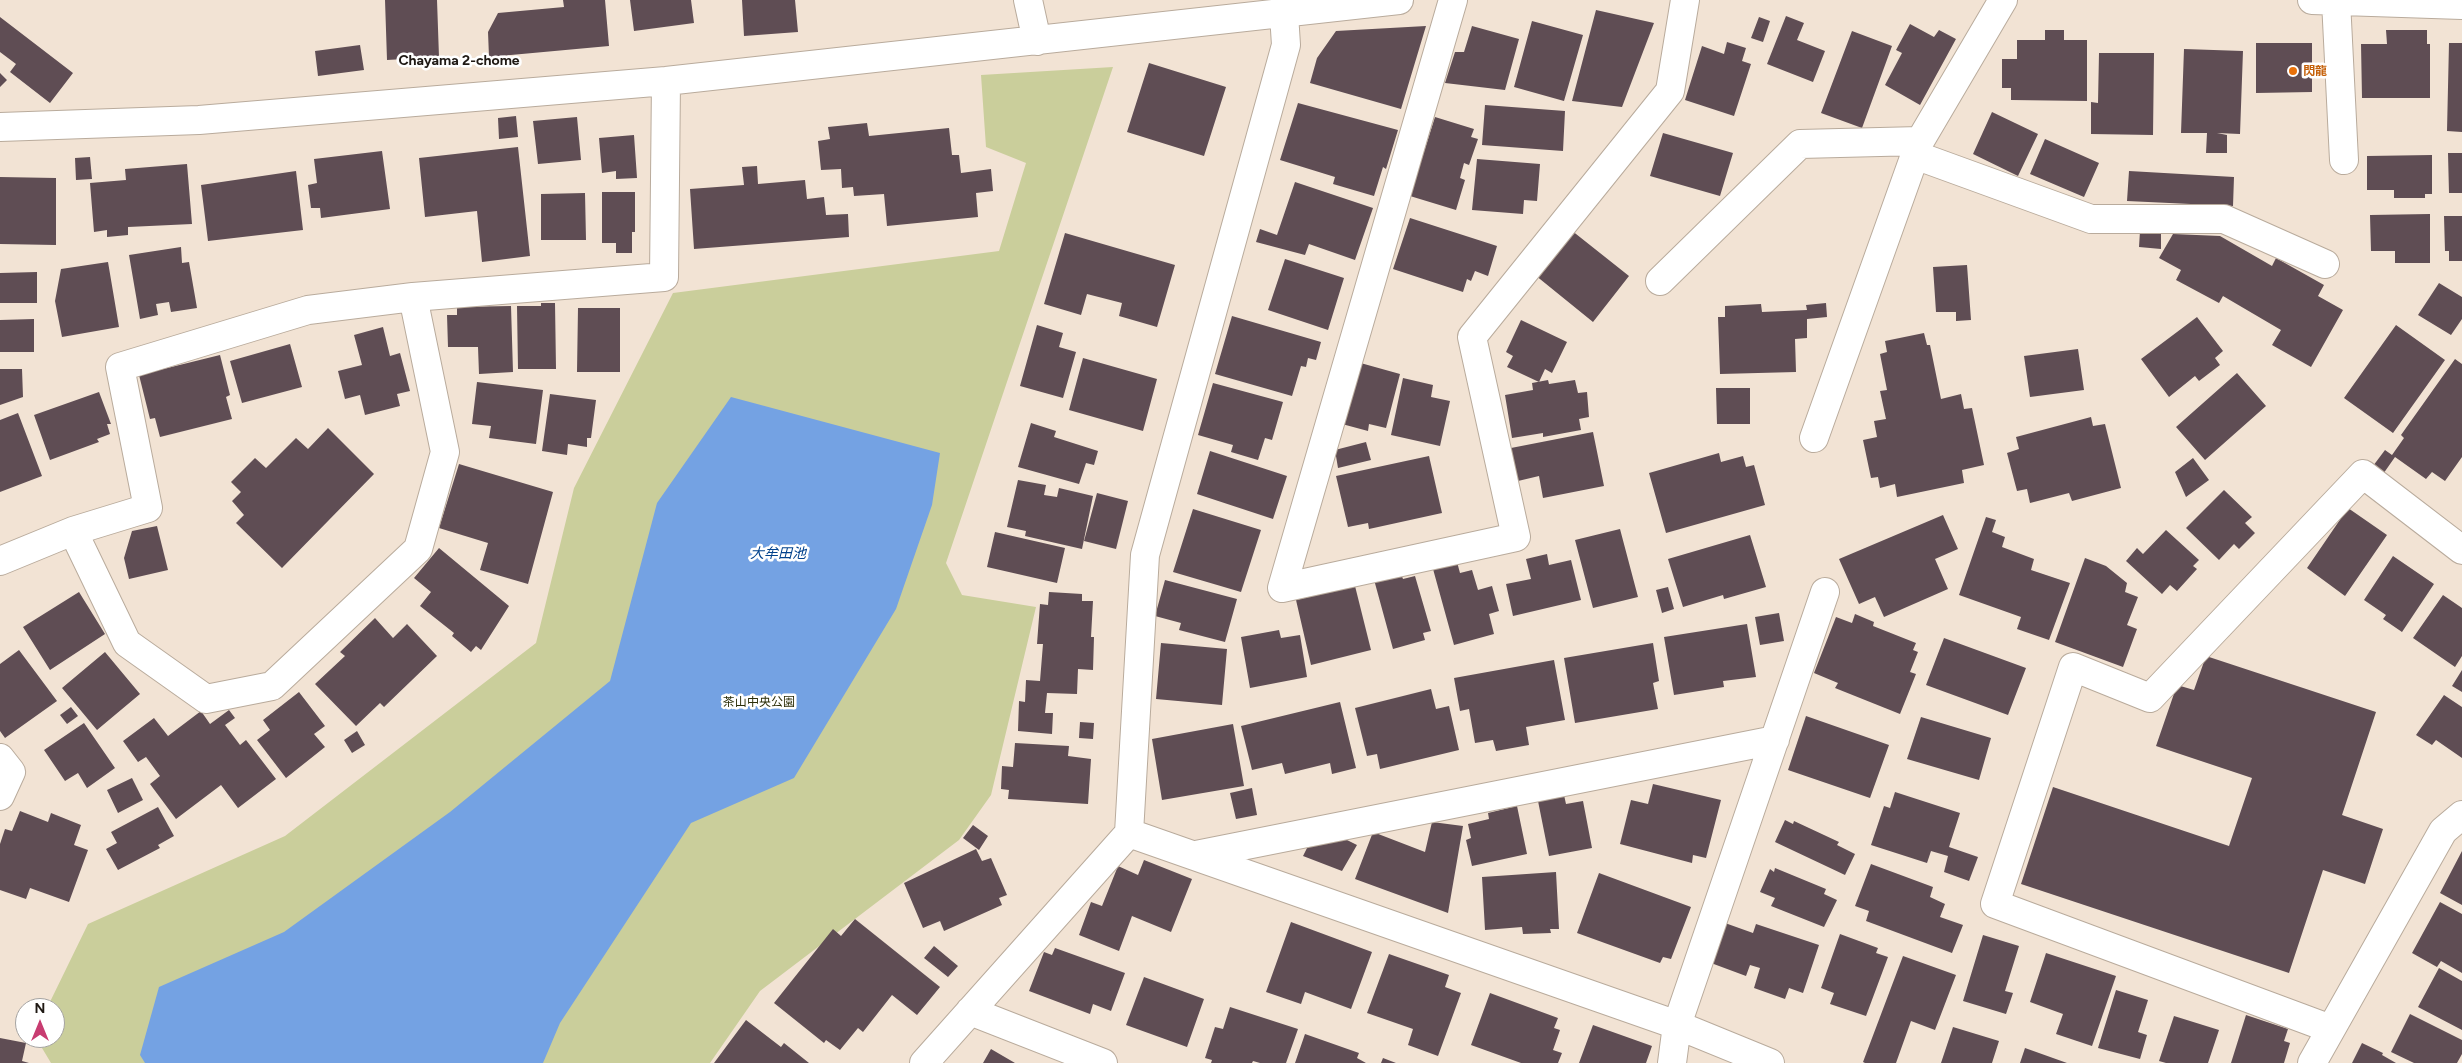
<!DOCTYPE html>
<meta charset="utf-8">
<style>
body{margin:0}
#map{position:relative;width:2462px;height:1063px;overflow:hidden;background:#f2e3d4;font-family:Figtree,sans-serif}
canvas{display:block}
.north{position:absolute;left:15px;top:998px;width:50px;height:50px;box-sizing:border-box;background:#fff;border:1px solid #a5a3a1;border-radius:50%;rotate:0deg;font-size:14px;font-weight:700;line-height:20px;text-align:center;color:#1f1914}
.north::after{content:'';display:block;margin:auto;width:18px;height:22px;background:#c83c71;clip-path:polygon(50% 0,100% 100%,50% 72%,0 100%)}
</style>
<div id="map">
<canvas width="2462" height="1063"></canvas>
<div class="north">N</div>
</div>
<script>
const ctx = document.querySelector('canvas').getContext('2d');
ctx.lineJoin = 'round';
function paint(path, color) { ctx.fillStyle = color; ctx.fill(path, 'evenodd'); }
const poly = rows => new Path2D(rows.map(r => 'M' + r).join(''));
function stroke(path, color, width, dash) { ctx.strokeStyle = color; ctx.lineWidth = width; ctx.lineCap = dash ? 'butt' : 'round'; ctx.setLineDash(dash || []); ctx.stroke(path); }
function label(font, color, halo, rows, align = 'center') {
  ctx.font = font + ' Figtree,"Noto Sans JP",sans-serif'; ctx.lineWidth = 5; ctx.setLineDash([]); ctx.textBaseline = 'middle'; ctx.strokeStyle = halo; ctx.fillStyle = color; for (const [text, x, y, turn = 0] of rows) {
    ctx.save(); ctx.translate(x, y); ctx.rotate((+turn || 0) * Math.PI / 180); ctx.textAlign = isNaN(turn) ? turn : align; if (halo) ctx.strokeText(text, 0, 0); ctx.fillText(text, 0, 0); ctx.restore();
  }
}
const green = poly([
 [1113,67,946,563,962,595,1036,607,991,795,959,840,760,991,710,1063,51,1063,36,1038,55,1038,55,1008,47,1008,88,924,285,836,536,643,574,488,673,293,999,251,1026,163,986,147,981,75]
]);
const water = poly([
 [731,397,940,453,932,505,896,609,794,778,691,823,560,1023,543,1063,145,1063,140,1055,159,987,284,932,450,812,610,681,657,503]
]);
const building = poly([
 [385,0,437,0,439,57,387,60],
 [563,0,605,0,609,46,489,57,488,32,498,13,564,7],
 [630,0,691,0,694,23,634,31],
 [742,0,795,0,798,32,744,36],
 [1596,10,1654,23,1622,107,1572,101],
 [1786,16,1804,23,1797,40,1825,51,1813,82,1767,64],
 [0,17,73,73,50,103,10,72,16,64,0,52],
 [1759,17,1770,21,1763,42,1751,38],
 [1532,21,1583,35,1564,101,1514,87],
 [1910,24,1934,37,1939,30,1956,39,1920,105,1885,85,1902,53,1896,50],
 [1426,26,1401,109,1310,83,1317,58,1336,31],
 [1472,26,1519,39,1505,90,1445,83,1455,52,1464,52],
 [2045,30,2064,30,2064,40,2087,40,2087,101,2011,100,2011,88,2002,88,2002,59,2017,59,2017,40,2045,40],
 [2386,30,2427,30,2427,44,2430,44,2430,98,2362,98,2361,44,2387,44],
 [1852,31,1892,46,1862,128,1821,113],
 [1727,42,1746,48,1742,61,1751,64,1734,116,1685,100,1702,46,1724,54],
 [2256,43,2312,43,2312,92,2256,93],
 [2449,43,2462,43,2462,132,2447,131],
 [360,45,364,70,318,76,315,51],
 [2184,49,2243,51,2240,134,2217,133,2227,135,2227,153,2206,153,2207,133,2181,133],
 [2099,53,2154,53,2153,135,2091,134,2091,102,2098,103],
 [1149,63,1226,87,1204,156,1127,132],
 [0,73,7,80,0,87],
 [1298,103,1398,130,1386,169,1383,167,1374,196,1333,184,1335,177,1280,160],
 [1485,105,1565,111,1563,151,1482,145],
 [1992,112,2038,134,2018,176,1973,154],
 [516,116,518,137,499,139,498,118],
 [577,117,581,160,538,164,533,121],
 [1435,117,1474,129,1471,137,1478,139,1469,165,1464,163,1460,178,1465,180,1456,210,1410,196],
 [867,123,869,136,949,128,952,155,959,155,961,173,991,169,993,191,976,193,978,217,887,226,884,194,854,196,853,187,842,188,841,169,821,170,818,141,830,139,828,127],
 [1663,133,1733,153,1720,196,1650,176],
 [634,135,637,178,616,179,616,171,602,173,599,138],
 [2045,139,2099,163,2084,197,2030,174],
 [518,147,530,256,482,262,477,211,425,217,419,158],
 [382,151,390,209,321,218,320,208,311,208,308,185,317,183,314,159],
 [2448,153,2462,153,2462,193,2449,193],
 [2432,155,2432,194,2425,194,2425,198,2394,198,2394,190,2367,190,2367,156],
 [90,157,92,179,76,180,75,158],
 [1477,159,1540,164,1537,201,1524,200,1523,214,1472,210],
 [187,164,192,224,128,227,128,235,107,237,107,230,94,232,90,183,126,180,125,169],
 [757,166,758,184,805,180,807,199,824,197,826,215,848,214,849,237,694,249,690,189,744,185,742,167],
 [296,171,303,230,208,241,201,185],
 [2129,171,2234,177,2233,206,2127,201],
 [0,177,56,178,56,245,0,244],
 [1295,182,1373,208,1355,260,1309,244,1305,255,1256,242,1260,229,1277,235],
 [602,192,635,192,635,232,632,232,632,253,616,253,616,243,602,243],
 [585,193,586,240,541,240,541,194],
 [2430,214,2430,263,2395,263,2395,251,2371,251,2370,215],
 [2444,216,2462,216,2462,261,2449,261,2449,251,2445,251],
 [1410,218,1497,246,1488,276,1475,271,1471,281,1467,279,1463,292,1393,269],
 [1571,230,1629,276,1593,322,1535,275],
 [2140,231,2161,233,2161,249,2139,247],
 [1065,233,1175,265,1157,327,1119,316,1122,303,1087,294,1081,315,1044,304],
 [2173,234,2220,236,2272,266,2276,258,2324,285,2318,296,2343,310,2311,367,2272,345,2281,330,2223,296,2219,303,2176,280,2181,270,2159,258],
 [181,247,182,263,189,262,197,308,171,312,169,302,156,304,158,315,140,319,129,255],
 [1285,259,1344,278,1328,330,1268,310],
 [108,262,119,327,62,337,55,301,61,269],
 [1967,265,1971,320,1956,321,1956,312,1936,312,1933,267],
 [37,272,37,303,0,303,0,273],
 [2439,283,2462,297,2462,319,2451,335,2418,315],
 [541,303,555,303,556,369,518,369,517,306,541,306],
 [1826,303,1827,317,1807,319,1807,338,1795,339,1796,372,1720,374,1718,317,1725,317,1725,306,1761,304,1762,312,1807,310,1806,305],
 [511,306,513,372,479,374,478,347,448,347,447,315,457,315,457,307],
 [578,308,620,308,620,372,577,372],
 [1232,316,1321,342,1316,360,1308,358,1306,367,1301,366,1292,396,1215,374],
 [2197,317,2223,351,2215,358,2220,365,2199,381,2195,376,2169,397,2141,359],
 [34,319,34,352,0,352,0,320],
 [1521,320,1567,342,1552,373,1545,369,1539,382,1507,367,1513,356,1506,352],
 [1037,325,1063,333,1059,347,1076,352,1063,398,1020,386],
 [2396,325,2445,360,2393,433,2344,398],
 [383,327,390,356,400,353,410,391,397,394,400,406,365,415,360,395,345,399,338,371,362,365,354,335],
 [1924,333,1927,345,1930,345,1941,399,1961,394,1964,409,1972,408,1984,465,1962,470,1964,483,1897,497,1895,484,1880,488,1878,477,1871,478,1863,440,1877,437,1874,421,1886,419,1880,391,1887,390,1880,354,1887,352,1885,341],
 [290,344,302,387,242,403,230,361],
 [2078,349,2084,390,2030,397,2024,356],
 [220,355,230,395,226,397,232,419,160,437,155,418,150,419,139,375],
 [1083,358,1157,379,1143,431,1069,410],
 [2455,359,2462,364,2462,457,2445,481,2432,472,2426,479,2395,457,2381,477,2370,470,2385,450,2392,455,2404,438,2401,435],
 [1357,362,1400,374,1386,428,1369,424,1368,431,1342,424],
 [0,369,22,369,23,397,0,405],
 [2237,373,2266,406,2205,460,2176,427],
 [1403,378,1433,385,1431,397,1450,401,1440,446,1391,435],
 [1548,380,1549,384,1575,380,1578,393,1587,392,1589,417,1579,419,1581,430,1543,437,1543,433,1512,438,1505,395,1533,390,1532,383],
 [477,382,543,390,536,444,489,438,491,426,472,424],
 [1213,383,1283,402,1272,440,1265,438,1258,460,1231,452,1233,445,1198,435],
 [1716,388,1750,388,1750,424,1717,424],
 [99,392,111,424,107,424,110,434,97,439,99,442,50,460,34,415],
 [550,394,596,400,591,438,587,438,587,447,568,444,567,455,542,451],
 [18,413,42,476,0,492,0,420],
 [2091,417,2093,426,2105,424,2121,488,2072,501,2069,493,2030,503,2027,489,2017,491,2007,453,2019,449,2016,437],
 [1031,423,1056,431,1054,437,1098,451,1094,465,1086,463,1079,484,1018,467],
 [328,428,374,474,282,568,236,523,244,515,232,501,241,492,231,482,255,458,266,468,296,438,308,449],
 [1593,432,1604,486,1543,498,1539,476,1518,481,1511,448],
 [1366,442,1371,460,1338,468,1335,450],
 [1210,451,1287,476,1273,519,1197,494],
 [1719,453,1721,462,1743,456,1746,467,1754,465,1765,505,1666,533,1649,473],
 [1429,456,1442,513,1369,529,1368,523,1348,527,1336,476],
 [2193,458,2209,480,2186,497,2175,472],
 [459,464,553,492,528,584,480,570,488,543,439,528],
 [1018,480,1046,485,1044,495,1057,497,1059,488,1093,496,1082,549,1025,536,1026,531,1007,527],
 [2224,490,2252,517,2245,523,2255,533,2239,549,2234,544,2219,560,2186,528],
 [1097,493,1128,501,1116,549,1084,541],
 [2348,508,2387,535,2345,596,2307,568],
 [1193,509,1261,530,1241,592,1173,572],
 [1943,515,1958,549,1935,559,1948,589,1884,617,1875,597,1859,604,1839,559],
 [1986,517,1996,520,1992,532,2005,537,2002,547,2034,559,2031,570,2070,583,2049,640,2017,629,2021,617,1959,595],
 [157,526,168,570,129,579,124,558,132,531],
 [1620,529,1638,597,1593,608,1575,540],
 [2166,530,2199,560,2193,566,2197,569,2177,591,2170,585,2162,594,2126,561,2137,548,2143,554],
 [995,532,1065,548,1057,583,987,567],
 [1750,535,1766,587,1724,599,1723,595,1683,607,1668,559],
 [439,548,509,606,481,650,476,646,471,652,452,636,454,633,420,606,431,592,414,578],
 [1547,554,1549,565,1571,560,1581,600,1513,616,1506,584,1531,579,1526,559],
 [2393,556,2434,584,2402,632,2383,619,2386,615,2364,600],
 [2085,558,2106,566,2127,583,2125,592,2138,597,2127,625,2137,629,2123,667,2055,642],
 [1457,562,1460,573,1472,570,1478,590,1492,586,1499,611,1489,614,1494,634,1454,645,1433,569],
 [1399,569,1403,579,1415,576,1431,631,1423,633,1425,640,1393,649,1373,576],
 [1165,580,1237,599,1225,642,1179,630,1181,623,1155,616],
 [1355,586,1371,650,1311,665,1296,600],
 [1668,587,1674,609,1662,613,1656,590],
 [79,592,105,634,50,670,23,627],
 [1049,592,1082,594,1082,601,1093,601,1091,637,1094,637,1093,670,1078,669,1077,694,1047,693,1045,713,1053,713,1052,734,1018,731,1019,701,1025,702,1026,680,1040,681,1043,644,1037,644,1040,604,1048,605],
 [2443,595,2462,608,2462,656,2455,667,2413,638],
 [1779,613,1784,641,1760,645,1755,617],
 [1855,614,1874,622,1873,626,1916,643,1913,650,1918,652,1910,672,1916,674,1900,714,1835,688,1838,683,1814,673,1836,617,1852,623],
 [375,618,393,638,407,624,437,656,384,707,380,703,356,726,315,684,345,656,340,652],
 [1747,624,1756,677,1723,681,1724,687,1674,695,1664,637],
 [1279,630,1281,638,1300,635,1307,677,1250,688,1241,637],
 [1944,638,2026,668,2008,715,1926,685],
 [1161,643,1227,649,1222,705,1156,699],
 [1653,643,1659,681,1653,683,1658,709,1575,723,1564,658],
 [19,650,57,701,5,738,0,731,0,664],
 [105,652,140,694,97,730,62,688],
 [2206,656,2376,712,2342,815,2383,829,2365,884,2323,870,2289,973,2021,884,2053,787,2229,846,2252,778,2156,746,2177,685,2194,690],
 [1554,660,1565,720,1526,727,1529,745,1496,751,1493,740,1475,743,1469,709,1460,711,1454,678],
 [2462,670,2462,692,2452,686],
 [1431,689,1436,709,1449,706,1459,750,1380,769,1377,754,1367,756,1355,708],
 [299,692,325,726,314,734,325,747,286,778,257,740,270,730,263,720],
 [2444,695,2462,707,2462,758,2436,740,2432,745,2416,735],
 [1340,702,1356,768,1332,774,1330,763,1285,774,1282,763,1252,770,1241,726],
 [71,707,78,716,67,724,60,715],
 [229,710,235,718,225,725,240,745,246,740,276,779,238,808,221,785,176,819,150,784,160,776,146,757,138,762,123,741,154,718,168,736,201,711,210,724],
 [1806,716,1889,745,1870,798,1788,770],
 [1921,717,1991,738,1979,780,1907,759],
 [1080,722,1094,723,1093,739,1079,738],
 [84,723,115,768,87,788,78,773,65,781,44,750],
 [1233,724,1244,786,1162,800,1152,739],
 [357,731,365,745,352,753,344,740],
 [1015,743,1069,746,1068,756,1091,759,1088,804,1008,799,1009,790,1001,789,1002,766,1013,767],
 [132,778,143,800,118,813,107,790],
 [1653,784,1721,800,1706,858,1693,855,1692,863,1620,844,1631,800,1648,804],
 [1252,788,1257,815,1236,819,1230,793],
 [1895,792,1960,813,1949,847,1978,857,1969,881,1944,872,1948,856,1931,851,1927,863,1871,845,1884,806,1890,808],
 [1564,795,1566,804,1583,801,1592,848,1549,856,1538,801],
 [1517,806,1527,854,1472,866,1466,840,1471,838,1468,824,1489,819,1488,813],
 [158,807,174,836,158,845,160,848,118,870,106,849,117,843,111,832],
 [20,811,48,822,51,813,81,825,74,845,88,850,69,902,30,888,26,899,0,890,0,844,5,829,12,831],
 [1785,820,1793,824,1794,821,1839,842,1837,845,1855,854,1845,875,1775,842],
 [1432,822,1463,826,1448,913,1355,879,1373,832,1425,852],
 [973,825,988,836,979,850,963,838],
 [1343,838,1357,845,1342,871,1303,856,1308,846],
 [976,849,982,861,991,858,1007,895,999,898,1002,905,944,931,940,921,923,928,904,883],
 [2462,851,2462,905,2440,893],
 [1144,860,1192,879,1171,932,1132,916,1119,951,1079,935,1091,902,1102,906,1118,866,1138,875],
 [1871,864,1933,887,1930,897,1945,904,1940,917,1963,925,1952,953,1866,921,1869,911,1855,906],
 [1775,868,1826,889,1824,894,1837,900,1824,927,1771,906,1775,898,1760,892,1770,869,1774,872],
 [1556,872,1559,929,1550,929,1551,933,1523,934,1522,927,1485,930,1482,877],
 [1599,873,1691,907,1671,959,1663,957,1660,963,1577,933],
 [2440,902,2462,914,2462,973,2441,961,2437,967,2412,953],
 [855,919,940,987,917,1015,892,995,863,1032,858,1028,840,1050,826,1040,824,1043,774,1003,833,929,841,936],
 [1291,922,1372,952,1351,1009,1305,992,1301,1004,1266,992],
 [1725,923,1753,933,1756,924,1819,945,1803,993,1789,988,1785,999,1754,988,1760,968,1750,965,1746,976,1711,963],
 [1840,934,1878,948,1876,953,1888,957,1866,1016,1830,1004,1834,993,1821,988],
 [1983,935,2019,946,2005,991,2013,993,2006,1014,1963,1001],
 [934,946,958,966,948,977,924,958],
 [1055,948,1125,973,1111,1011,1093,1004,1090,1014,1029,991,1044,952,1052,955],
 [2046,953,2116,976,2092,1046,2056,1034,2063,1014,2030,1002],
 [1389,954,1449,975,1445,987,1461,993,1438,1056,1408,1045,1413,1029,1367,1013],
 [1903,956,1956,975,1935,1030,1911,1021,1896,1063,1865,1063,1863,1062],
 [2439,968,2462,981,2462,1030,2418,1007],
 [1144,977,1204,999,1187,1047,1126,1025],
 [2116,990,2148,1000,2138,1032,2147,1035,2140,1059,2098,1048],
 [1490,993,1558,1018,1554,1028,1560,1030,1553,1050,1562,1053,1558,1063,1521,1063,1471,1045],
 [1230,1007,1298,1029,1286,1063,1260,1063,1253,1061,1252,1063,1211,1063,1212,1060,1205,1058,1215,1027,1223,1029],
 [2410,1014,2462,1040,2462,1054,2457,1063,2414,1063,2391,1052],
 [2246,1015,2288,1029,2284,1041,2290,1043,2284,1063,2231,1063],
 [2174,1016,2219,1030,2208,1063,2166,1063,2159,1061],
 [746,1020,781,1047,784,1043,809,1063,714,1063],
 [1593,1025,1652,1046,1646,1063,1579,1063],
 [1953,1027,1999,1041,1992,1063,1941,1063],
 [1305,1034,1359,1053,1357,1058,1366,1063,1295,1063],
 [0,1038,26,1043,22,1061,29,1063,0,1063],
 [2362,1043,2383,1053,2382,1055,2396,1063,2352,1063],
 [2025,1048,2067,1063,2020,1063],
 [991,1049,1015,1063,983,1063],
 [1383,1058,1396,1063,1381,1063]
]);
const minor = poly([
 [1028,0,1037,41],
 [1453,0,1282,588,1516,537,1472,337,1670,91,1685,0],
 [2312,0,2462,5],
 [2336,1,2344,160],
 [0,127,199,120,666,81,1399,0],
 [1915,155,2091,219,2224,219,2325,264],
 [1660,281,1800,144,1920,141],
 [1814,438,1920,141,2003,0],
 [73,531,127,643,206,699,272,686,418,549,445,452,413,297],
 [0,561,73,531,148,508,120,367,308,310,413,297,664,277,666,81],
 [0,758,11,772,0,796],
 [1129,833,1677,1025,1770,1063],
 [1196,855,1775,740],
 [970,1011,1103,1063],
 [2331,1029,1995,904,2073,667,2150,698,2363,474,2462,550],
 [924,1063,1129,833,1145,555,1286,45,1284,14],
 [1672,1063,1677,1025,1825,592],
 [2312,1063,2443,831,2462,815]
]);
const markers = [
 [2293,71,5,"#e8710a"]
];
const foodNames = [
 ["閃龍",2303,71]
];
const parkNames = [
 ["茶山中央公園",759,702]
];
const neighbourhoodNames = [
 ["Chayama 2-chome",459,61]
];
const waterNames = [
 ["大牟田池",778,554]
];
paint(green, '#cace9b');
paint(water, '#74a2e3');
paint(building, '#5f4d54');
stroke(minor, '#b9ab9c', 30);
stroke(minor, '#fff', 28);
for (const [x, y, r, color] of markers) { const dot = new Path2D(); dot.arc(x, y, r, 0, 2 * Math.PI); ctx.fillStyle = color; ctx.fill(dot); stroke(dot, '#fff', 2); }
label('bold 12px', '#c56008', '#fff', foodNames, 'left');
label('12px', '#2c2e08', '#fff', parkNames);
label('bold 14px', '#1f1914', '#fff', neighbourhoodNames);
label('italic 14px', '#01418c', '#fff', waterNames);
</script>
